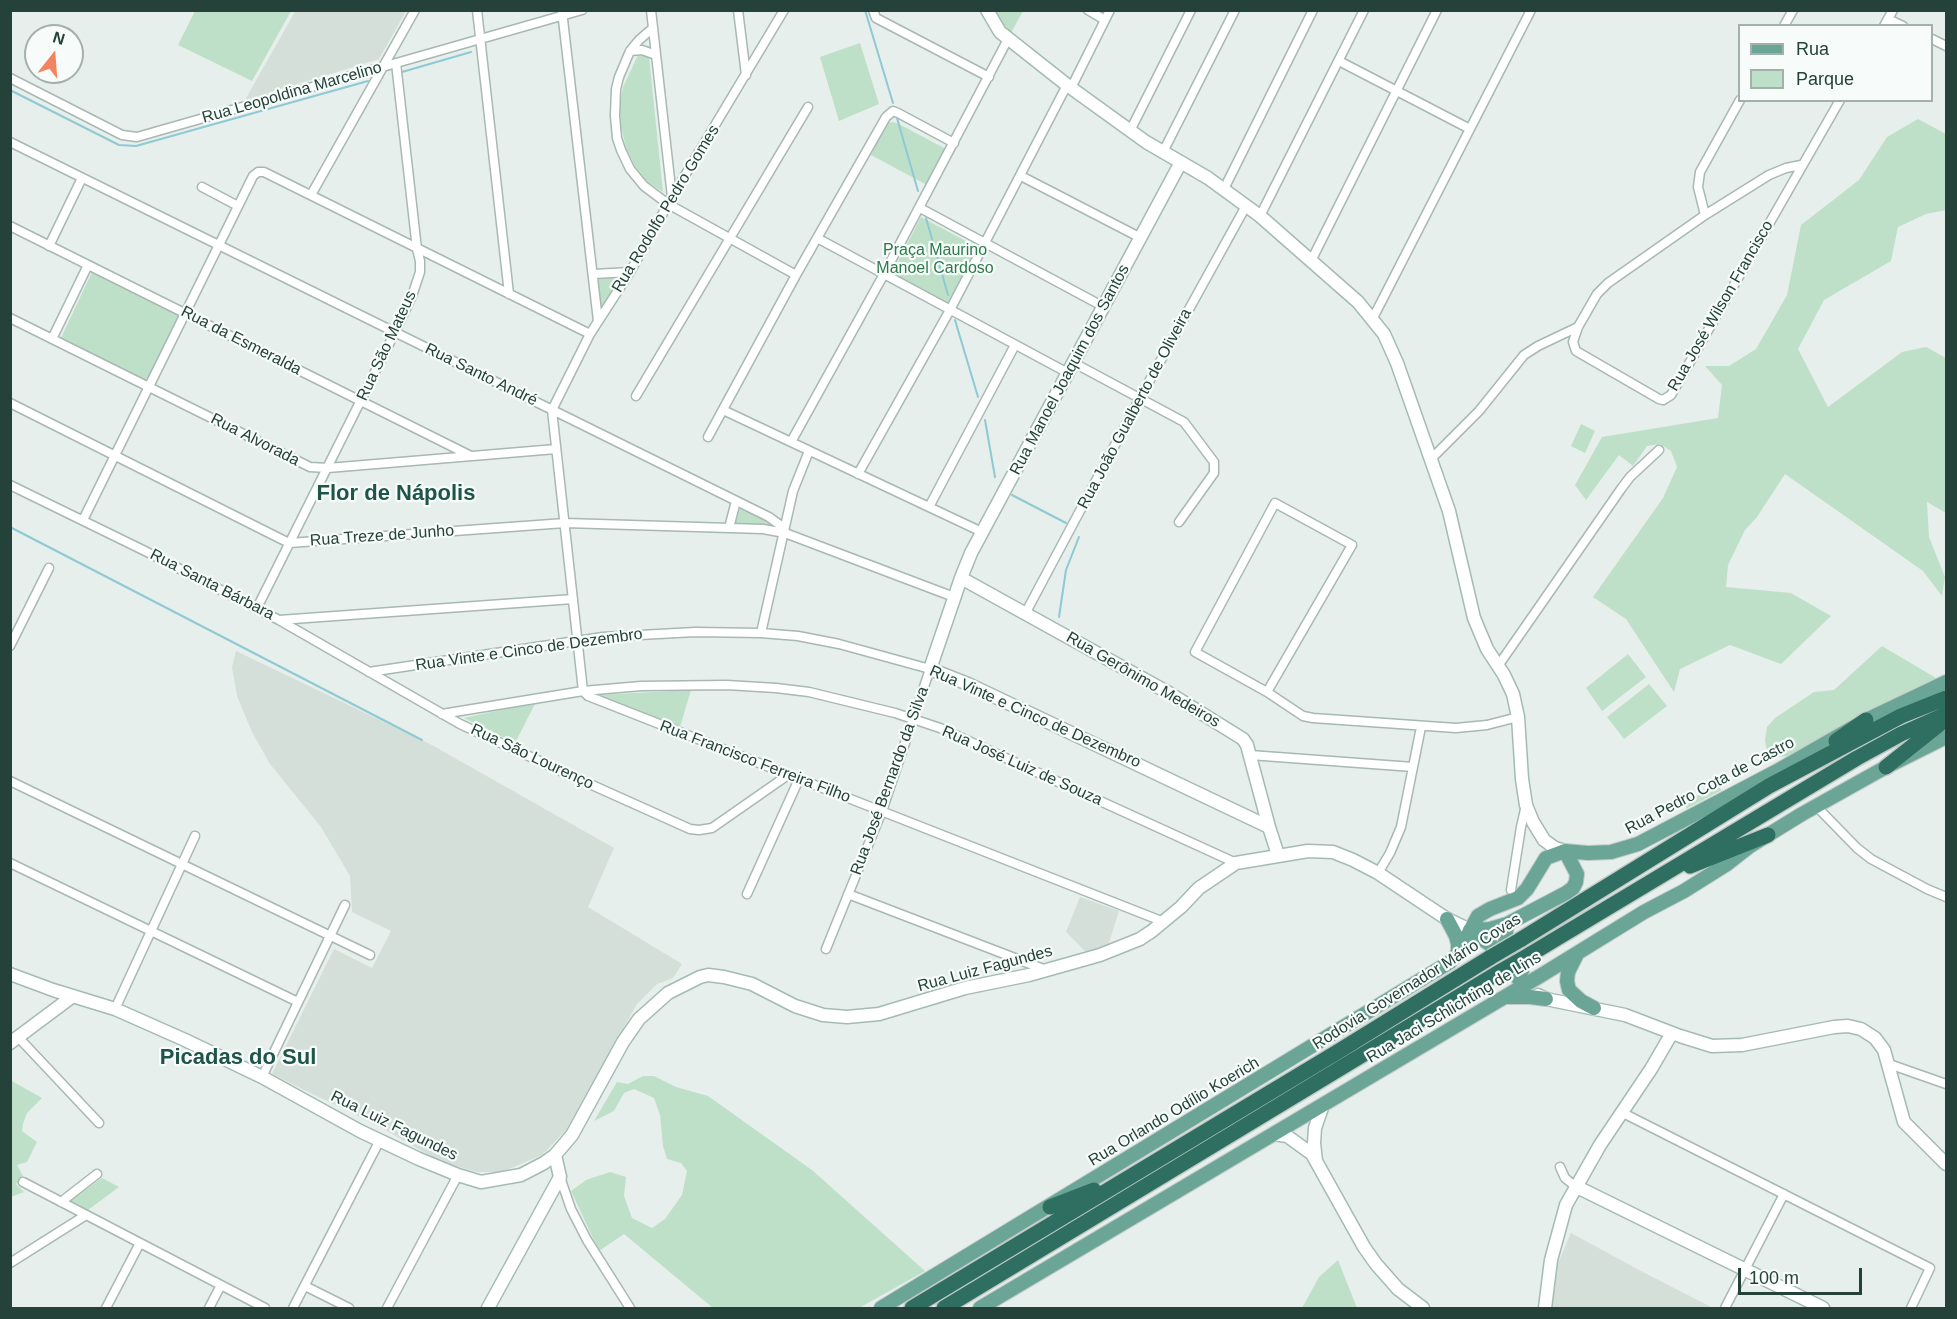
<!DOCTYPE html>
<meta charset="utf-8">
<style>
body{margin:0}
#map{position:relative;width:1957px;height:1319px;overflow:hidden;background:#e6efeb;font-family:Helvetica,sans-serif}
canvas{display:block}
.frame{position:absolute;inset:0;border:12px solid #24423a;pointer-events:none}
.legend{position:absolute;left:1738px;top:24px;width:195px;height:78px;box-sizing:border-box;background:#f7fbf9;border:2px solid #a3b1ad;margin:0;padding:8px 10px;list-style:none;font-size:18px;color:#24423a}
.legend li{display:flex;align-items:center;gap:12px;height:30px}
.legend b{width:30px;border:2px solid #a3b1ad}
.north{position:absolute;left:24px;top:24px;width:60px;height:60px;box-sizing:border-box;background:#f7fbf9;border:2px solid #a3b1ad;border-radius:50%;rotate:17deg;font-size:16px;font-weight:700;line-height:24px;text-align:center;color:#24423a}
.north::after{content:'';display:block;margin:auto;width:21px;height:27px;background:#f4845f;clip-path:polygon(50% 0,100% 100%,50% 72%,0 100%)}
.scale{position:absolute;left:1738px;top:1268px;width:124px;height:27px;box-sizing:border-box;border:3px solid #24423a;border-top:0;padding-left:8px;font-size:18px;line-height:21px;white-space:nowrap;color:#24423a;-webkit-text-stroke:4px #f7fbf9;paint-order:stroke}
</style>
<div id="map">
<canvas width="1957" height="1319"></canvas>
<div class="frame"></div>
<ul class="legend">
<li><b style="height:8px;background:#6aa596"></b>Rua</li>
<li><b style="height:16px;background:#bfe0c8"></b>Parque</li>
</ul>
<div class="north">N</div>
<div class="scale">100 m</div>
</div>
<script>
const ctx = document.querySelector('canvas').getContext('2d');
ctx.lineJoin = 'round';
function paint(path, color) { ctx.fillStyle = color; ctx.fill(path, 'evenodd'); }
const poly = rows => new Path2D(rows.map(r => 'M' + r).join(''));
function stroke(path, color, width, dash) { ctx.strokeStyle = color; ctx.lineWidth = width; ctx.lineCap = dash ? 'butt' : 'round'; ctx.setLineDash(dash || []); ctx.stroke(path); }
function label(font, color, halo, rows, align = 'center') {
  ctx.font = font + ' Helvetica,sans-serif'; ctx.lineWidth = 4.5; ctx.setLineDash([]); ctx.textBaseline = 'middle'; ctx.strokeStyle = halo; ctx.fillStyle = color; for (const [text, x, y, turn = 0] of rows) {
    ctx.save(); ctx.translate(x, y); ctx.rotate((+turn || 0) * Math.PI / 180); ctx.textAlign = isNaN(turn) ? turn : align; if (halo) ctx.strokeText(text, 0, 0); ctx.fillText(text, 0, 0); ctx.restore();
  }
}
const built = poly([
 [296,10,406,10,406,11,379,59,245,100],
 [236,651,430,744,614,848,588,907,682,964,673,978,657,984,637,1004,566,1130,542,1155,502,1172,477,1172,439,1161,382,1128,272,1074,334,949,372,968,391,931,352,912,350,876,321,827,270,764,252,732,237,696,232,667],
 [1080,897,1119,911,1108,946,1094,954,1086,952,1066,932],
 [1571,1233,1641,1271,1713,1308,1551,1308,1555,1270]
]);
const green = poly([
 [195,11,195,10,291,11,252,81,178,45],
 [994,11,1023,11,1011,33,999,19],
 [860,43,879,104,839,121,820,57],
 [638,55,649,57,663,192,648,182,635,166,626,148,621,126,620,105,623,87],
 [1918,119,1946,134,1946,210,1926,214,1898,227,1891,261,1824,300,1798,349,1828,407,1902,352,1926,347,1946,358,1946,513,1927,502,1929,537,1945,577,1942,596,1923,571,1785,474,1757,517,1745,530,1728,565,1726,587,1791,593,1831,616,1781,664,1730,645,1680,669,1674,692,1626,619,1593,597,1663,498,1677,467,1671,451,1660,444,1647,446,1633,466,1619,455,1586,500,1575,485,1602,437,1718,418,1722,385,1705,366,1729,366,1756,349,1787,295,1801,225,1859,180,1887,137],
 [891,122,897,123,946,149,927,185,871,155,886,124],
 [921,217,977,247,948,303,892,273],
 [92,272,179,316,147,381,60,340],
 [623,277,604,311,600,308,598,279],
 [1581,424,1595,431,1585,453,1571,446],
 [740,509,770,522,773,526,735,524],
 [1882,646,1936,678,1859,715,1792,756,1772,757,1766,747,1765,740,1767,727,1775,718,1814,692,1834,690],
 [1628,654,1646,677,1602,711,1586,688],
 [1649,684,1667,706,1624,739,1607,717],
 [691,690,680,727,597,695],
 [536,702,515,743,464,718],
 [1716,785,1722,790,1686,809,1686,802],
 [643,1076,654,1076,676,1087,708,1096,812,1170,925,1271,859,1308,713,1308,624,1234,599,1251,571,1191,586,1180,610,1172,626,1177,624,1196,632,1218,652,1228,665,1219,682,1195,687,1171,681,1163,667,1159,663,1146,660,1115,654,1098,634,1089,624,1093,614,1111,594,1121,617,1082,628,1084],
 [10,1080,42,1098,27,1113,23,1124,22,1131,37,1142,27,1162,17,1165,23,1176,16,1184,24,1192,11,1197],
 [102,1178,119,1187,88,1210,70,1201],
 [1338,1260,1357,1308,1302,1308,1319,1277]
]);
const stream = poly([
 [865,10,893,103],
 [402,72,471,52],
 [10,90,119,145,136,146,368,81],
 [897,118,918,191],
 [926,218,948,295],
 [955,320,978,397],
 [985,420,995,477],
 [1012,495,1066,523],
 [10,527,422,740],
 [1059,617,1066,570,1079,537]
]);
const street = poly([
 [477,10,509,294],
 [651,10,672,197],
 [738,10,746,75],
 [873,10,876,18,989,77],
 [1088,10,1105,20],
 [562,11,598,321],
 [1888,19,1903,26],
 [1784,26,1793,10],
 [1884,26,1893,10],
 [653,28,639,40,630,51,619,77,616,89,615,116,617,138,621,150,630,169,644,186,668,204,796,275],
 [1932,39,1946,46],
 [630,51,642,50,656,55],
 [1339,61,1470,129],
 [10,78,122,135,137,137,582,10],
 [1071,88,1110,10],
 [1130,131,1191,10],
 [10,142,769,517,780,525,785,533,954,597],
 [1163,152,1235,10],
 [1801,165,1786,168,1769,175,1705,215,1608,283,1597,294,1578,327,1573,342,1576,351,1659,399,1663,400,1671,395,1840,100],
 [1021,176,1141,238],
 [202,187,238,206],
 [1224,189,1313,10],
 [311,195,415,10],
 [920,208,1104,307],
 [1705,215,1698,187,1700,172,1740,100],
 [1260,216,1364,10],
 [10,226,469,455],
 [817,238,1068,373],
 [49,246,82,178],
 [1311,261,1437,10],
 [594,274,630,272],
 [10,318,310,467,328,468,556,449],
 [1373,318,1531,10],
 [52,339,88,265],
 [1074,363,1184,422,1214,462,1214,473,1179,522],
 [636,396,808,107],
 [10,403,289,543,565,523,763,529,785,533],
 [552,410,583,691,588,696,1164,922],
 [552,410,590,334,630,272,672,197,784,10],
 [723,410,982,532],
 [708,437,796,275,886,117,893,111,898,113,954,143],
 [791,442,884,274,1008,39],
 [1431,459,1479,411,1524,355,1538,346,1578,327],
 [858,474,950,310,1067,85],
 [10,485,145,551,279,620,573,599],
 [929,507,1015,345],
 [83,520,253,176,258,172,264,172,590,334],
 [729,528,736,501],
 [257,608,395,332,412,296,420,272,420,261,417,249,396,63],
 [1025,614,1140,398,1246,206],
 [279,620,460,724,563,772,690,829,699,830,712,828,788,775],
 [761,633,793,491,809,451],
 [10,646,49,568],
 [1498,666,1621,489,1630,477,1659,450],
 [369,672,603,637,695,632,761,633,798,636,839,644,930,669,882,811,826,949],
 [1267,692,1352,545,1275,503,1195,652,1267,692,1303,716,1313,718,1456,728,1487,725,1518,717],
 [442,714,583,691,641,686,727,685,776,688,809,692,895,713,940,728,1236,863],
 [1250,755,1413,767],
 [10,781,370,955],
 [1816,806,1857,848,1871,859,1927,889,1946,897],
 [10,863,298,1002],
 [1378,873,1390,853,1401,827,1421,727],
 [1511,890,1521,827,1526,805],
 [747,894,799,779],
 [848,894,1046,970],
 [115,1009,195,836],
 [18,1037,99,1123],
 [1889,1064,1946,1084],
 [262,1077,345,905],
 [1621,1112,1930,1268,1911,1308],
 [1560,1167,1565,1178,1575,1186],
 [560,1177,571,1209,587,1240,630,1308],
 [23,1182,265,1308],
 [61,1202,97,1174],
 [10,1263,86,1215],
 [305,1286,349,1308],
 [106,1308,140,1243],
 [209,1308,221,1285],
 [293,1308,380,1140],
 [387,1308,458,1175],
 [1725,1308,1784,1194]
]);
const secondary = poly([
 [987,10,1000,32,1067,85,1146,142,1208,178,1260,216,1358,302,1384,334,1397,363,1449,511,1474,618,1487,649,1504,675,1513,694,1518,717,1522,779,1526,805,1533,822,1544,840,1555,848,1565,851],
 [1181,162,971,553,961,578,930,669,968,684,1269,827,1278,855],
 [961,578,1169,693,1243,739,1247,745,1269,827],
 [10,974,53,990,115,1009,185,1040,262,1077,360,1131,419,1159,458,1175,481,1182,521,1175,544,1163,555,1155,572,1135,623,1042,639,1019,668,993,700,977,708,975,724,977,752,984,795,1006,823,1015,847,1017,879,1014,965,988,1029,975,1100,955,1140,939,1152,931,1181,907,1199,888,1236,863,1308,851,1333,852,1353,860,1378,873,1447,919,1470,930],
 [1538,995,1546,999,1625,1015,1680,1036,1712,1046,1742,1045,1834,1027,1848,1026,1861,1029,1875,1038,1884,1050,1904,1122,1946,1164],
 [10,1043,73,996],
 [1274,1134,1287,1136,1312,1154,1364,1247,1376,1264,1398,1289,1423,1308],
 [1316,1161,1314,1143,1315,1128,1323,1105],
 [1575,1186,1823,1308],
 [488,1308,560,1177,555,1155],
 [1545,1308,1551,1260,1566,1205,1600,1145,1651,1069,1672,1033]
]);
const primary = poly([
 [1447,919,1456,936,1458,944,1458,953],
 [1507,924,1505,941,1522,971],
 [1470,930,1490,929,1507,924,1566,893,1573,888,1576,882,1577,874,1565,851],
 [1470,930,1492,946,1516,976,1525,985],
 [1577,954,1568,972,1567,981,1569,990,1581,1001,1594,1008],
 [1507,997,1530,997,1546,999],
 [881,1308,1450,962,1458,953,1478,916,1490,909,1518,898,1527,889,1546,858,1565,851,1588,853,1611,852,1638,844,1777,771,1866,720,1946,682],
 [980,1308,1540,976,1644,912,1684,891,1727,864,1750,846,1802,814,1886,767,1946,737]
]);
const highway = poly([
 [1836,741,1866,720],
 [1886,767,1945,720],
 [1690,866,1768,835],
 [1520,940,1769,786,1901,716,1946,698],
 [1529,955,1857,758,1901,734,1946,714],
 [1050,1207,1094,1190],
 [912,1308,1339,1051,1491,957],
 [944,1308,1501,971]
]);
const highwayBridge = poly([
 [1491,957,1520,940],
 [1501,971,1529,955]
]);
const streetNames = [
 ["Rua Leopoldina Marcelino",292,93,-16],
 ["Rua Rodolfo Pedro Gomes",666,209,-59],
 ["Rua José Wilson Francisco",1721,306,-60],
 ["Rua da Esmeralda",241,341,27],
 ["Rua São Mateus",387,346,-65],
 ["Rua Manoel Joaquim dos Santos",1070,370,-62],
 ["Rua Santo André",481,375,26],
 ["Rua João Gualberto de Oliveira",1135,409,-62],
 ["Rua Alvorada",255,440,27],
 ["Rua Treze de Junho",382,536,-4],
 ["Rua Santa Bárbara",212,585,27],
 ["Rua Vinte e Cinco de Dezembro",529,650,-8],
 ["Rua Gerônimo Medeiros",1143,680,30],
 ["Rua Vinte e Cinco de Dezembro",1035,717,24],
 ["Rua São Lourenço",532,757,25],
 ["Rua Francisco Ferreira Filho",755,762,21],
 ["Rua José Luiz de Souza",1022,766,24],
 ["Rua José Bernardo da Silva",890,781,-70],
 ["Rua Pedro Cota de Castro",1710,786,-28],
 ["Rua Luiz Fagundes",985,969,-15],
 ["Rodovia Governador Mário Covas",1417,982,-32],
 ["Rua Jaci Schlichting de Lins",1454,1008,-31],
 ["Rua Orlando Odílio Koerich",1174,1112,-31],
 ["Rua Luiz Fagundes",394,1126,26]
];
const parkNames = [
 ["Praça Maurino",935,251],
 ["Manoel Cardoso",935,269]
];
const districtNames = [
 ["Flor de Nápolis",396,494],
 ["Picadas do Sul",238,1058]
];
paint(built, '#d4dfda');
paint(green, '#bfe0c8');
stroke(stream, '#8ec9d4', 2);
stroke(street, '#a8b8b2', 11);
stroke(secondary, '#a4bbb3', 15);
stroke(primary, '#c2cac8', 16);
stroke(highway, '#c2cac8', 18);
stroke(street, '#fff', 8);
stroke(secondary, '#fff', 12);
stroke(primary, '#6aa596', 14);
stroke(highway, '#2f6f62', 15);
stroke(highwayBridge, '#c2cac8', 18, []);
stroke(highwayBridge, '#2f6f62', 15);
label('16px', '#24423a', '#f7fbf9', streetNames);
label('16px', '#2d7a4b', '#f7fbf9', parkNames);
label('bold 22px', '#1f5548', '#f7fbf9', districtNames);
</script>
